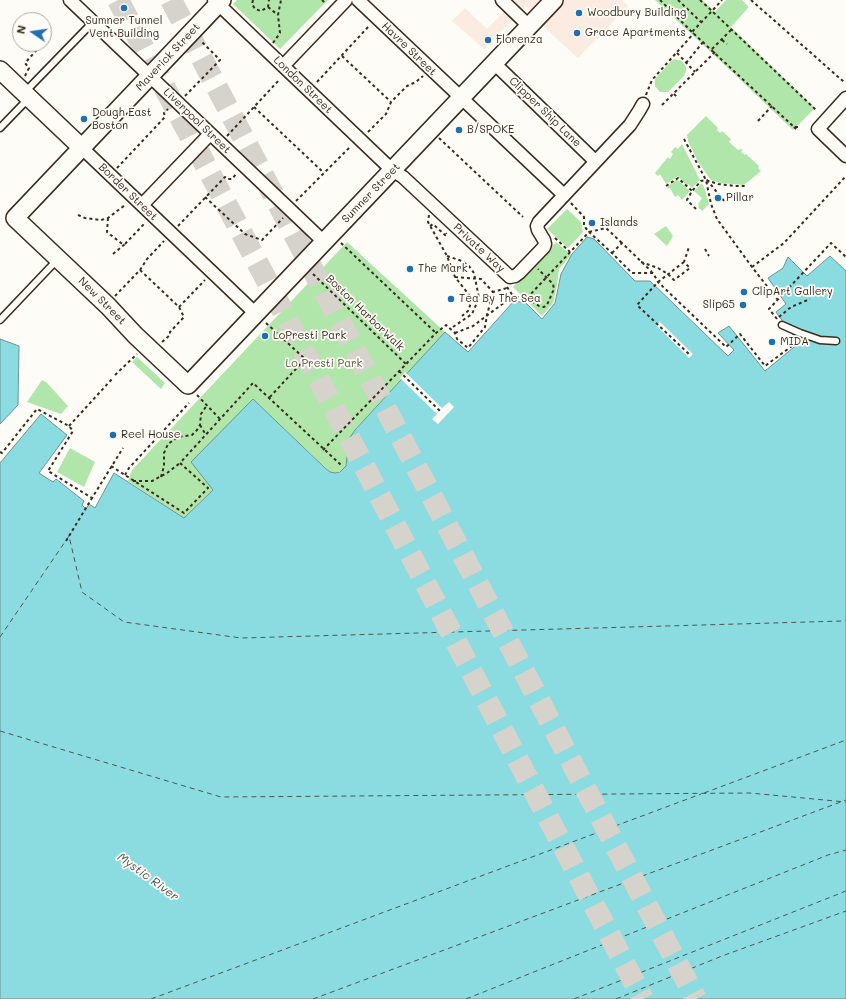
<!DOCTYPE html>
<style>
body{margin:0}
#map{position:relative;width:846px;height:999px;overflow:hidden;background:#fdfcf7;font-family:Mali,sans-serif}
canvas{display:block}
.north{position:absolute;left:12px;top:12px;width:40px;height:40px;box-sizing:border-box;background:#fdfcf7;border:1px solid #afa8a0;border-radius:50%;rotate:283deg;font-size:11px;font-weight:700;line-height:16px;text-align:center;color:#3b2a1e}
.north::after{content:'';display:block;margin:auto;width:14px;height:18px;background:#1f6fb2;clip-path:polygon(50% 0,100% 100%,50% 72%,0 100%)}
</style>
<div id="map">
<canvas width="846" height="999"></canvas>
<div class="north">N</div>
</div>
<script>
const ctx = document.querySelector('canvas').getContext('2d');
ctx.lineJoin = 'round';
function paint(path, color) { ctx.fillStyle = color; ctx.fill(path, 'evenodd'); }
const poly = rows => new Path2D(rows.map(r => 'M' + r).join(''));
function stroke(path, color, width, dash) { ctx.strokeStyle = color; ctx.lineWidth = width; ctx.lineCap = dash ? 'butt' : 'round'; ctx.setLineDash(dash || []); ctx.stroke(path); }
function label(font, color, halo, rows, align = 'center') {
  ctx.font = font + ' Mali,sans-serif'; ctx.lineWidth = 3.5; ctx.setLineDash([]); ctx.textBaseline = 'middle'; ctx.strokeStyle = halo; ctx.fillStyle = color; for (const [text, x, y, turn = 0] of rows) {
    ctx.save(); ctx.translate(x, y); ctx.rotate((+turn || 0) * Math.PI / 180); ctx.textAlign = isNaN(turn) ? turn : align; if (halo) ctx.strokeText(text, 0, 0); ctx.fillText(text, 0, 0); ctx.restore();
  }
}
const built = poly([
 [515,0,622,0,628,6,578,58,546,29,526,6,484,49,452,21,465,8,487,29]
]);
const green = poly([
 [237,0,328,0,280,49,233,4],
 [655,0,702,0,715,12,726,0,742,0,748,6,748,8,731,27,815,108,793,130,730,70],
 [675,59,682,61,686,67,686,71,684,76,668,92,660,92,655,86,655,79,671,61],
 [706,116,718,128,717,130,720,133,722,131,731,139,729,142,738,150,741,149,743,150,741,152,745,155,746,154,759,166,758,168,761,171,744,185,720,183,711,180,698,162,688,141,687,135],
 [682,144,700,180,692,188,688,184,687,186,678,176,666,184,660,174,658,176,655,173,668,157,670,159,673,154,671,152,675,147,678,149],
 [677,179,690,191,682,200,678,195,675,197,670,188,668,189,667,187],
 [702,183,705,190,709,204,702,211,698,207,699,205,698,204,702,198,694,191],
 [567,209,581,222,583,232,568,248,547,229],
 [666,226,673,236,667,246,654,234],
 [347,242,445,332,355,430,347,452,347,463,344,469,335,473,330,472,253,399,213,490,184,518,128,481,132,470],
 [556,242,571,255,559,269,557,285,553,303,542,316,513,287],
 [137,357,165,383,161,389,132,362],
 [42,380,47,383,68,406,61,414,27,402],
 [70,448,95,462,84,487,57,472]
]);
const water = poly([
 [587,237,594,239,635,281,650,281,728,356,734,350,718,333,729,326,765,371,799,343,776,312,786,304,768,278,783,268,788,257,807,276,830,256,846,271,846,999,0,999,0,463,41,414,67,435,39,473,53,482,56,479,84,501,82,505,86,509,89,504,95,508,114,473,184,518,213,490,191,462,253,399,324,467,330,472,335,473,340,472,346,466,349,439,355,430,445,332,468,352,514,301,526,303,542,319,555,303,561,274,572,254,587,237],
 [0,339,19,346,18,405,0,424,0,339]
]);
const pier = poly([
 [660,322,693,354,689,358,656,325],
 [405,372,442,408,449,402,454,407,438,424,432,419,437,414,400,378]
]);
const ferry = poly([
 [0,637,69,536,82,592,124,622,241,638,843,621,846,620],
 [0,731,221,797,750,793,846,802],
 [704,793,846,740],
 [151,999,701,794],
 [313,999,846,800],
 [466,999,828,855,846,850],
 [574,999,846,891],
 [616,999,722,956,846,911]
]);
const highwayTunnel = poly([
 [118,0,274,294,643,999],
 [171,0,696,999]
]);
const path = poly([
 [253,0,252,4,255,9,261,11,268,7,269,0],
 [322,0,326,4],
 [660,0,692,32],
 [678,0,701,22],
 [700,0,712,11,722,0],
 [751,0,844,82],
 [268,7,278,15],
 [722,40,727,44],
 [273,43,280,33,278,15,281,0],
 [712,49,732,29],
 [677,53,695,72],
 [342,56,391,102],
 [686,63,703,42],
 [25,76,29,68,25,63,41,45],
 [317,82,369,26],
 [674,94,678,98],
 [646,95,652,80,694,33],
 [185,96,220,60,201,41],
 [662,105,715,52],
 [254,107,324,173],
 [758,121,772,106],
 [794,127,798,131],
 [798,127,794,127,692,32,712,11,816,110],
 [368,132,386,114,391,102,407,86,416,82,423,76],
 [227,136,280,79],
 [439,138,523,217],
 [684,139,706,180,711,204,717,219,752,267,777,299],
 [117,168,165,117,164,113,168,109],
 [707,180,725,202],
 [666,186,678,178,692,191],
 [205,197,245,234,262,240,283,218],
 [296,201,351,146],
 [571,203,584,217,584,226,589,232,606,228,622,243],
 [696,209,687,200,692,191,701,181,706,180,718,184,736,186,746,186],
 [78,215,85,218,101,220,108,218,125,205],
 [429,215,428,222,447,256,455,277,470,296,472,300,468,311,462,316],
 [108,218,107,232,121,243,125,244,145,223],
 [178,226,225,177,227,179,232,179,237,173],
 [430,226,433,224,446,236,447,235,446,233],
 [555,238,570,252],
 [341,243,436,333],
 [705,249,709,256],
 [612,253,622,243,652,272],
 [113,254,125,244],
 [447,256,462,261,469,266,474,273,479,298,472,314,450,329],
 [641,262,658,268,668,274,674,280,690,268,684,262,689,247],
 [684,262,658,282,637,305,690,355],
 [752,267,784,243,846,176],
 [140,270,179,307,184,317,170,332,170,335,161,343],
 [313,274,406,364],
 [455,277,481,279,493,292],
 [507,287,513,296],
 [115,296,140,270,147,259,164,241],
 [527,298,539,306,544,307,547,305,554,289,553,284,538,269],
 [179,307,205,280],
 [779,317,791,307,810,299],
 [777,319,769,309,831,243,846,257],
 [266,323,305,359,269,398],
 [455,333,473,326,513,296,525,299,527,298,589,232,612,253,632,273,653,273,658,282,726,347,740,334,765,366,796,343,792,338],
 [399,371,442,413],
 [115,375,137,354],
 [197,395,220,419],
 [200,425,206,435],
 [69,426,112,379],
 [323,450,436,333,446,325,455,333,457,339,468,348,485,327,487,315,493,292,507,288],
 [0,452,2,453,37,409,69,426,73,431,48,471,92,498,123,448],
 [111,466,184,513,208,488,180,463,253,383,341,465],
 [125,475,129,468,189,403],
 [161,477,164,466,164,453,168,444,178,437,192,435,197,430,200,425,201,414,207,405],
 [133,481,152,481,167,473,180,463],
 [66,541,92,498]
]);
const lane = poly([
 [25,92,93,22],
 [0,128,28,99],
 [0,320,57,260],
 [782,325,800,333,820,340,836,341]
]);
const street = poly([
 [70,0,324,242],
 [214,0,392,170,403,177,510,277,515,276,519,273,544,247,545,244,544,240,538,230,537,226,539,222,630,125,639,111,643,104],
 [358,0,564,195],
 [502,0,529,26],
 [494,63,595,161],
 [283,66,346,0],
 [846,98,818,129,846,156],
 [82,148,256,314],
 [142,205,210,134]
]);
const secondary = poly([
 [222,0,15,218,108,306,135,335,188,385,554,0],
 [0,70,82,148]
]);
const markers = [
 [124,8,4,"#1f6fb2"],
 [579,13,4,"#1f6fb2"],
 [577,33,4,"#1f6fb2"],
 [488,40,4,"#1f6fb2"],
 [84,119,4,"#1f6fb2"],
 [459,130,4,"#1f6fb2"],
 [718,198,4,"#1f6fb2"],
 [592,223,4,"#1f6fb2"],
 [410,269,4,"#1f6fb2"],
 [744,292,4,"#1f6fb2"],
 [451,299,4,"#1f6fb2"],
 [743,305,4,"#1f6fb2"],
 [265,336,4,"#1f6fb2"],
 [772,342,4,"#1f6fb2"],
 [113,435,4,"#1f6fb2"]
];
const poiNames = [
 ["Woodbury Building",587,13],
 ["Sumner Tunnel",124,21,"center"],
 ["Vent Building",124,34,"center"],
 ["Grace Apartments",585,33],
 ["Florenza",496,40],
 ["Dough East",92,113],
 ["Boston",92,126],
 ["B/SPOKE",467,130],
 ["Pillar",726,198],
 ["Islands",600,223],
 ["The Mark",418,269],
 ["ClipArt Gallery",752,292],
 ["Tea By The Sea",459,299],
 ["Slip65",735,305,"right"],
 ["LoPresti Park",273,336],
 ["MIDA",780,342],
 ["Reel House",121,435]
];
const streetNames = [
 ["Havre Street",409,49,44],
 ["Maverick Street",168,57,-47],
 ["London Street",303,85,44],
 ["Clipper Ship Lane",545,112,44],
 ["Liverpool Street",197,121,44],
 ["Border Street",128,192,44],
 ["Sumner Street",371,193,-46],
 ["Private Way",479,248,43],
 ["New Street",102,301,45],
 ["Boston HarborWalk",365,313,44]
];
const parkNames = [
 ["Lo Presti Park",324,364]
];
const waterNames = [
 ["Mystic River",148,877,36]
];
paint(built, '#fcebe0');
paint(green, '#b0e6a9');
paint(water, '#8adce1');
stroke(water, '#6a9593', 1);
paint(pier, '#fdfcf7');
stroke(ferry, '#4f564f', 1, [5, 4]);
stroke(highwayTunnel, '#d6d2cc', 22, [22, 11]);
stroke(lane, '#3b2a1e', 9);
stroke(street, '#3b2a1e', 15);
stroke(secondary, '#3b2a1e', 20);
stroke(path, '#3b2a1e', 2, [3, 3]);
stroke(lane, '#fdfcf7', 6);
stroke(street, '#fdfcf7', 12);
stroke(secondary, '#fdfcf7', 17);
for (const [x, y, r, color] of markers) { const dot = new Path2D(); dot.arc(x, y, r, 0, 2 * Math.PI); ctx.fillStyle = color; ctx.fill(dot); stroke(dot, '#fdfcf7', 1.5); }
label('11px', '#3b2a1e', '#fdfcf7', poiNames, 'left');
label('11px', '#3b2a1e', '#fdfcf7', streetNames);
label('11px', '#585941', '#fdfcf7', parkNames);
label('italic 12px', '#4f564f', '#fdfcf7', waterNames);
</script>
